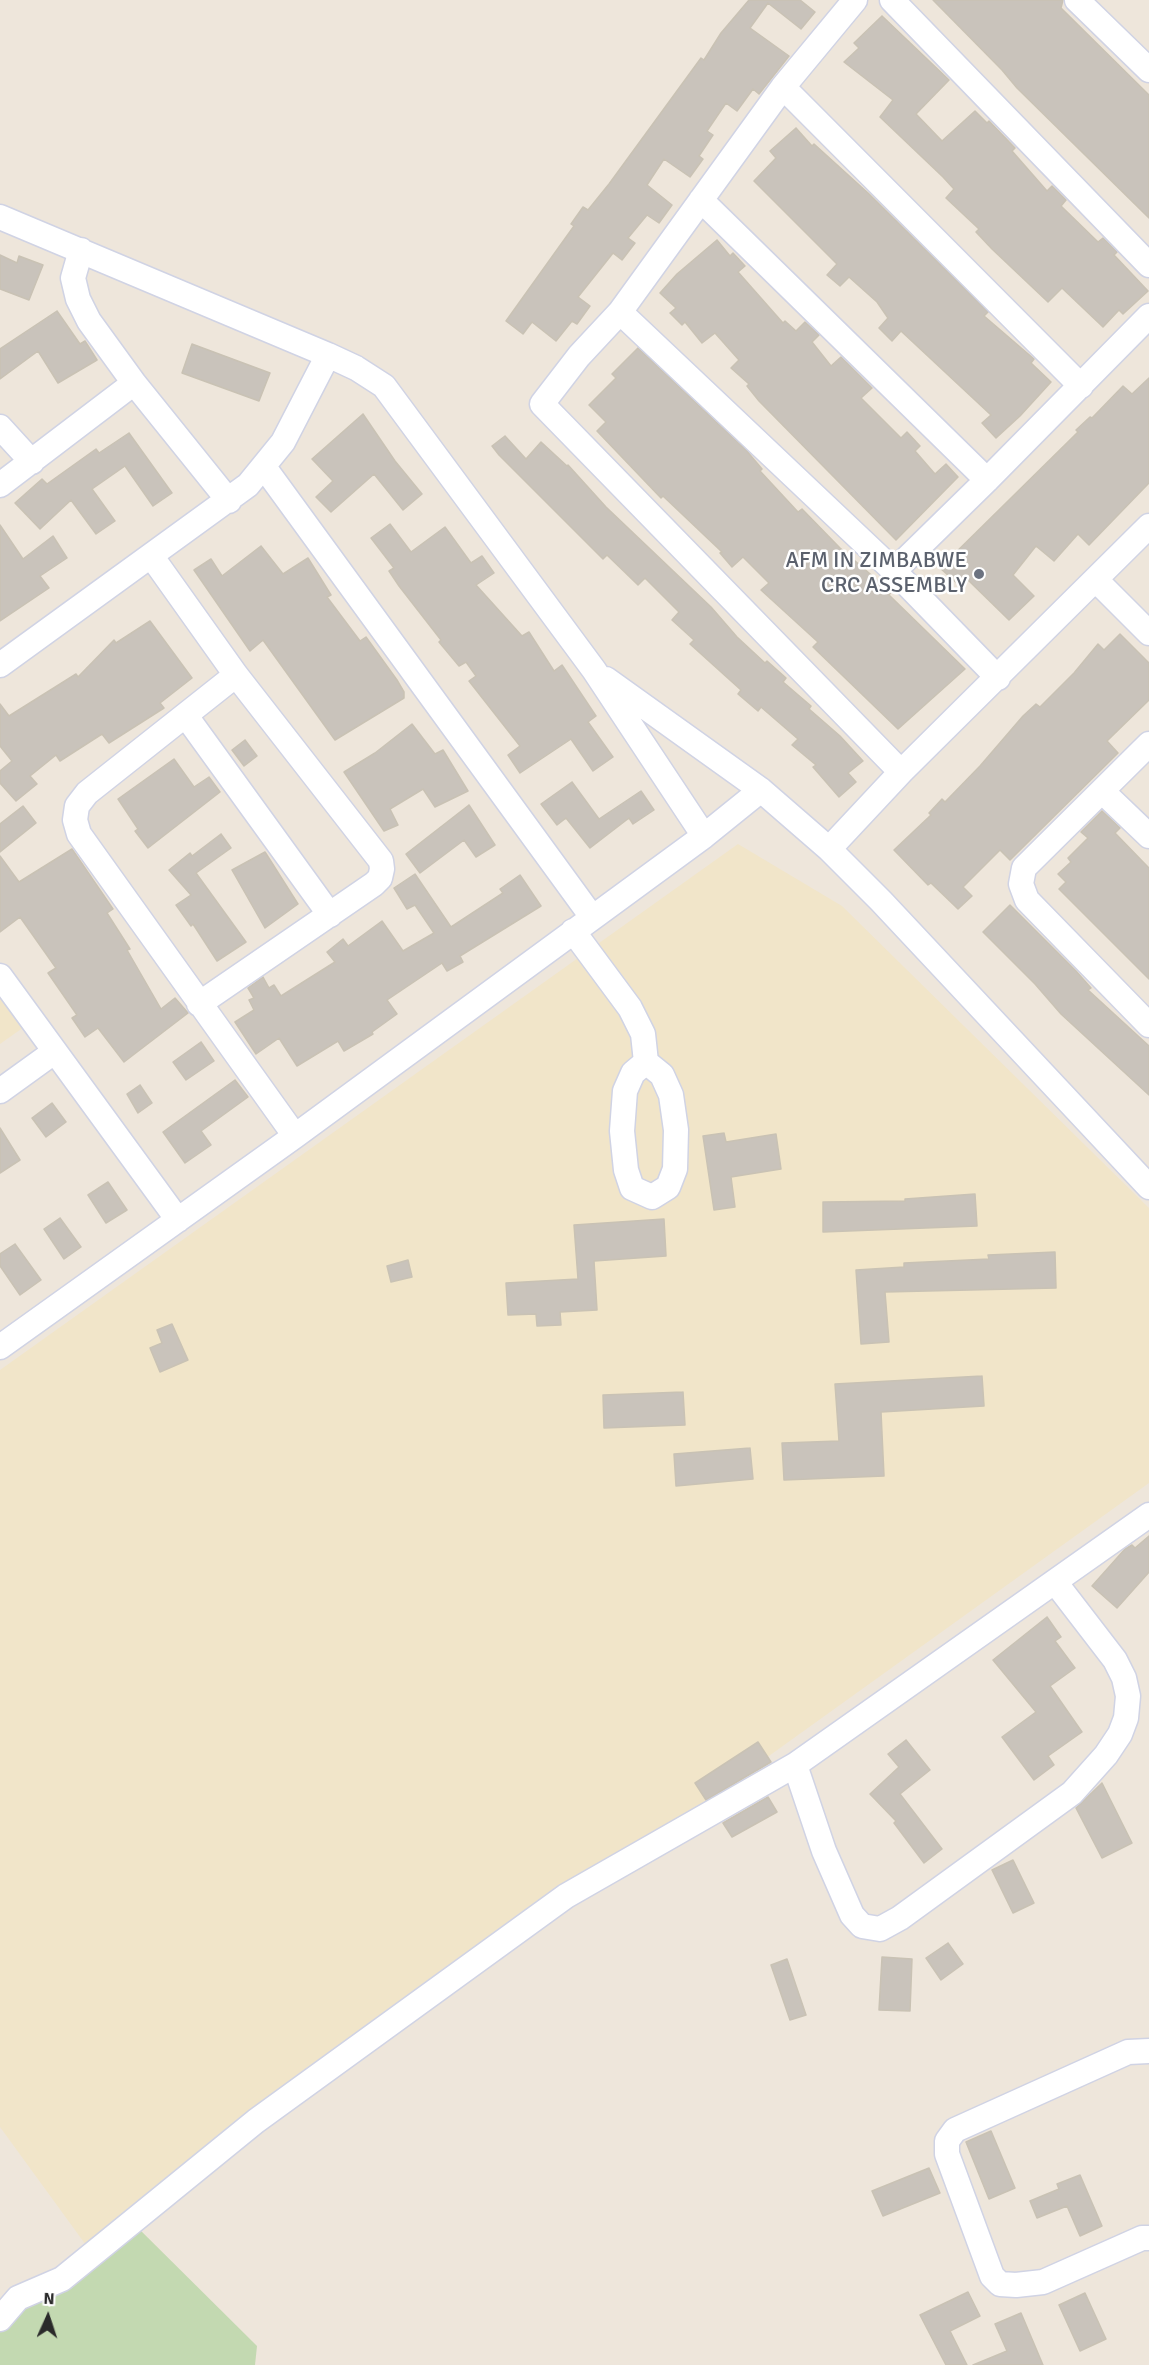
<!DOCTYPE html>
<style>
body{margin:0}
#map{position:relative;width:1149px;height:2365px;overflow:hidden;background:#eee6db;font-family:Signika,sans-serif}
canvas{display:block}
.north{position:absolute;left:18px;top:2287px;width:60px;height:60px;-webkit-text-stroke:4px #fff;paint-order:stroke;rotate:3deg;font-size:16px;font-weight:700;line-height:24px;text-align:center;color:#2a2a2a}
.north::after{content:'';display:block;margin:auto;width:21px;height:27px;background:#2a2a2a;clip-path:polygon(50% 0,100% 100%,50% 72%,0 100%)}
</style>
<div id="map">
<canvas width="1149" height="2365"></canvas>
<div class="north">N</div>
</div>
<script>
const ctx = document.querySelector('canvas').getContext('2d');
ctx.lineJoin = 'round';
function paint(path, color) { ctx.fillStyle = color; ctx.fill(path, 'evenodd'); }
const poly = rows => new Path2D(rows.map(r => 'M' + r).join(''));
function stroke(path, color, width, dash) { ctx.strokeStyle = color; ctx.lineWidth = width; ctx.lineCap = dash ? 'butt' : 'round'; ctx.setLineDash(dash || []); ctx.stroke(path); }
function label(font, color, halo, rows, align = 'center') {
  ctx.font = font + ' Signika,sans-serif'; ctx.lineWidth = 5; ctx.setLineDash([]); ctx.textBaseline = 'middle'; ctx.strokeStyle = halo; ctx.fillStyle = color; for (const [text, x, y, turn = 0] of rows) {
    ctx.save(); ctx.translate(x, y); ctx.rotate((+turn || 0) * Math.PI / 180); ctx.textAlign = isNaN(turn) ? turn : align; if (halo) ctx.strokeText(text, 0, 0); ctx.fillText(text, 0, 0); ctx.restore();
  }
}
const education = poly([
 [738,844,842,906,1149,1208,1149,1483,127,2217,91,2252,0,2127,0,1370],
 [0,996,24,1027,0,1044]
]);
const cemetery = poly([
 [127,2217,257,2346,255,2365,0,2365,0,2326]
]);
const building = poly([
 [749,0,800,0,815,12,801,29,768,3,750,28,789,56,759,94,753,89,737,111,726,103,707,131,713,135,699,156,703,159,690,177,664,159,647,185,672,205,659,223,647,215,628,238,635,243,622,260,613,253,578,297,590,306,577,324,572,321,556,341,532,322,523,334,506,321,574,226,571,224,583,207,588,210,609,184,701,58,704,60,721,33,749,0],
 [933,0,1063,0,1061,8,1149,95,1149,218,1017,88,1002,70,933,0],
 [882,16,949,80,916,114,942,141,975,111,987,123,989,121,1015,148,1012,151,1047,191,1052,186,1066,200,1061,206,1098,242,1103,238,1117,252,1114,255,1148,291,1123,314,1119,310,1103,327,1062,288,1048,302,992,249,976,232,979,229,946,198,954,189,943,177,880,117,893,100,844,62,859,48,854,43,882,16],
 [796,128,812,146,814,144,868,193,988,312,984,316,1034,359,1031,363,1051,382,1020,416,996,438,982,423,991,415,901,331,892,341,879,328,888,318,877,302,849,277,840,286,827,275,837,264,754,181,776,158,770,151,796,128],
 [717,240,730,256,733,253,745,266,738,272,783,323,785,321,796,331,805,322,819,335,812,342,831,366,841,357,872,388,861,398,901,438,907,432,920,446,915,451,935,474,946,464,958,477,896,540,759,401,747,386,749,384,731,368,739,360,715,333,702,343,685,322,682,325,670,313,676,308,660,293,677,274,717,240],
 [0,255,17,263,19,256,43,265,29,300,0,289,0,255],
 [57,311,80,344,85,341,97,360,58,383,38,351,0,379,0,349,57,311],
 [192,344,270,373,259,401,182,373,192,344],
 [638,348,746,450,762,469,760,471,798,512,802,509,840,548,891,592,889,595,965,669,898,729,813,647,818,642,761,590,769,583,743,557,732,567,720,553,722,552,663,496,661,498,597,431,606,422,589,405,616,378,612,374,638,348],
 [1149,378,1149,483,1089,545,1078,534,1054,561,1036,546,1013,575,1034,596,1009,620,967,579,960,586,940,568,1078,432,1076,430,1090,417,1092,418,1123,386,1132,394,1149,378],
 [363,414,395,461,422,494,403,510,374,474,331,512,316,497,333,481,312,459,363,414],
 [129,433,172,493,153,506,125,466,92,489,115,521,96,534,71,500,40,529,15,503,42,479,47,484,96,449,99,453,129,433],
 [505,436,526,459,541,442,567,466,568,465,606,507,711,607,737,637,765,663,767,661,786,678,783,682,811,706,809,709,840,736,863,761,848,773,856,782,839,797,813,767,816,765,792,745,798,739,761,707,758,711,738,694,741,690,690,644,694,640,672,620,679,612,645,578,638,585,607,555,603,559,499,455,492,446,505,436],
 [390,524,411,552,445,527,471,563,482,556,494,573,476,585,522,636,529,632,554,671,562,665,596,716,588,722,613,757,593,771,571,739,520,773,508,755,520,746,469,681,476,676,466,662,459,666,439,642,441,640,399,586,389,571,394,568,371,538,390,524],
 [0,525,23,559,53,536,67,558,40,576,49,588,0,621,0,525],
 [261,546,283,574,308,558,331,595,327,597,360,641,366,637,397,680,404,692,404,698,335,740,263,640,250,651,194,570,211,559,222,576,261,546],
 [150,621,192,678,160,703,164,708,109,743,102,734,60,761,56,755,30,776,37,784,16,801,0,783,0,771,12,761,0,746,0,704,9,716,76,674,78,677,114,640,116,643,150,621],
 [1120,634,1149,663,1149,700,1107,741,1118,753,1010,860,1000,850,963,887,972,896,958,909,931,883,928,885,894,850,931,815,929,813,942,799,945,802,980,766,1023,716,1036,704,1040,707,1074,673,1098,644,1104,650,1120,634],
 [412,724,435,754,443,750,468,791,435,807,423,789,390,809,398,825,384,831,344,772,375,753,412,724],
 [245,740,257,756,244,766,232,750,245,740],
 [174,759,194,787,209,777,220,792,148,848,135,831,138,829,118,799,174,759],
 [572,782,599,819,641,791,654,810,633,824,629,818,590,848,566,818,557,825,541,804,572,782],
 [469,805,495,845,476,857,464,840,420,873,406,854,469,805],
 [23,806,36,823,0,852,0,824,23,806],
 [1102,811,1120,828,1115,833,1149,868,1149,979,1059,889,1066,882,1058,874,1071,862,1068,858,1088,838,1081,832,1102,811],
 [221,834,231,848,196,873,246,942,217,961,193,924,191,926,176,905,191,895,169,870,190,853,192,856,221,834],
 [72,849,113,909,107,913,130,949,127,950,161,1009,175,998,188,1013,124,1062,98,1028,85,1037,72,1018,77,1015,48,973,56,968,20,917,0,932,0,856,19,882,72,849],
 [265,852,298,904,265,928,232,870,265,852],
 [415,874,451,927,503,893,500,889,520,875,541,906,460,956,463,962,447,971,442,963,387,1000,397,1014,372,1032,373,1034,344,1051,338,1041,297,1066,279,1038,256,1054,235,1022,254,1010,249,1000,254,998,248,988,263,977,269,988,274,985,281,996,335,962,327,952,343,939,348,946,382,921,403,951,434,933,415,905,407,909,394,888,415,874],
 [1010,905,1076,971,1091,988,1088,990,1149,1046,1149,1095,1061,1014,1035,984,983,932,1010,905],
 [201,1042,214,1061,186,1080,173,1062,201,1042],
 [235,1080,248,1097,201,1131,211,1145,185,1163,163,1132,235,1080],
 [140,1085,152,1103,138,1113,127,1094,140,1085],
 [52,1103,66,1122,46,1137,32,1118,52,1103],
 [0,1128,20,1160,0,1173,0,1128],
 [724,1133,726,1142,776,1134,781,1169,731,1177,735,1207,714,1210,703,1136,724,1133],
 [108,1182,127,1210,106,1223,88,1195,108,1182],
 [975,1194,977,1226,823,1232,823,1202,905,1201,905,1199,975,1194],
 [60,1218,81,1247,64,1259,44,1229,60,1218],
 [664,1219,666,1256,594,1261,597,1310,560,1312,561,1325,537,1326,536,1314,508,1315,506,1283,578,1279,574,1225,664,1219],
 [15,1244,41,1280,20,1295,0,1266,0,1254,15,1244],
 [1055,1252,1056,1288,885,1292,889,1342,861,1344,856,1270,904,1267,904,1263,989,1259,988,1255,1055,1252],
 [408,1260,412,1277,391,1282,387,1266,408,1260],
 [172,1324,188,1360,160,1372,150,1348,162,1343,157,1330,172,1324],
 [982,1376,984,1406,881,1412,884,1476,784,1480,782,1443,839,1441,835,1384,982,1376],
 [683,1392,685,1425,604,1428,603,1395,683,1392],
 [750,1448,753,1479,676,1486,674,1454,750,1448],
 [1149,1536,1149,1572,1117,1608,1092,1586,1125,1549,1132,1545,1135,1548,1149,1536],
 [1047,1617,1061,1637,1055,1641,1075,1668,1050,1686,1082,1732,1048,1756,1054,1765,1034,1780,1002,1737,1036,1712,993,1660,1047,1617],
 [906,1740,930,1770,900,1794,942,1849,924,1863,894,1823,896,1821,870,1794,899,1767,888,1754,906,1740],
 [758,1742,771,1762,706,1800,695,1783,758,1742],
 [1102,1783,1132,1843,1102,1858,1076,1808,1102,1783],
 [768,1797,777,1812,732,1837,723,1823,768,1797],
 [1013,1860,1034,1903,1013,1913,992,1870,1013,1860],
 [948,1943,963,1964,941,1980,926,1958,948,1943],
 [882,1957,912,1959,910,2011,879,2010,882,1957],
 [787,1959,806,2015,790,2020,771,1965,787,1959],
 [991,2131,1015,2188,989,2199,966,2142,991,2131],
 [929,2168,940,2193,883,2216,872,2191,929,2168],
 [1080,2175,1102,2226,1080,2236,1067,2206,1037,2218,1030,2201,1059,2189,1057,2184,1080,2175],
 [968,2292,980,2316,950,2331,967,2365,946,2365,920,2315,968,2292],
 [1085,2293,1106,2339,1080,2351,1059,2305,1085,2293],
 [1021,2313,1043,2365,973,2365,1007,2351,995,2324,1021,2313]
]);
const minor = poly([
 [855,0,783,87,620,312,579,356,542,404,901,772],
 [892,0,1149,265],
 [1077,0,1149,70],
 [783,87,1081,386],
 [701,200,987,480],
 [0,217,328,355,356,368,384,386,594,670,704,836],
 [81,250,73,278,78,299,89,321,134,383,229,501],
 [620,312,894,571,998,678],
 [0,427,32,462],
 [264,467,592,917],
 [0,485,134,383],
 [152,557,236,675,381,861,382,869,380,878,374,884,199,1004],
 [894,571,987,480,1149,316],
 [1096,580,1149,633],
 [0,665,248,485,283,442,328,355],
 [236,675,87,793,77,806,75,820,79,834,295,1136],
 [606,679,761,790,829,849,881,901,1149,1187],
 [186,716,330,915],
 [1149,744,1024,868,1021,884,1027,900,1149,1025],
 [1103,792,1149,836],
 [829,849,901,772,1149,526],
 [573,931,630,1008,643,1034,646,1062,662,1075,671,1095,676,1130,675,1169,668,1187,652,1197,632,1188,626,1170,622,1131,625,1091,633,1073,646,1062],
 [0,976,178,1220],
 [0,1091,54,1052],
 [0,1347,295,1136,704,836,761,790],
 [795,1765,824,1851,852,1915,862,1926,880,1929,900,1918,1072,1793,1106,1755,1120,1734,1126,1718,1128,1696,1124,1678,1115,1660,1055,1582],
 [1149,2051,1128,2052,955,2130,947,2141,947,2154,992,2276,1000,2284,1016,2285,1043,2282,1142,2238,1149,2238],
 [0,2319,18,2298,62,2279,256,2121,566,1896,795,1765,1149,1515]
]);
const markers = [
 [979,574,6,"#6b7280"]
];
const worshipNames = [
 ["AFM IN ZIMBABWE",967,561],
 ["CRC ASSEMBLY",967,586]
];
paint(education, '#f1e5c9');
paint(cemetery, '#c3d9b1');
paint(building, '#c9c3bb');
stroke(building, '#c9c2b4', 1.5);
stroke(minor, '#d0d3e4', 27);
stroke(minor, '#fff', 24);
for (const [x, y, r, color] of markers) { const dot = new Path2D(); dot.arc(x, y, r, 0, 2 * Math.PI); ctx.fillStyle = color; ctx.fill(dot); stroke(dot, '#fff', 2); }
label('22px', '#5b616d', '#fff', worshipNames, 'right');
</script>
